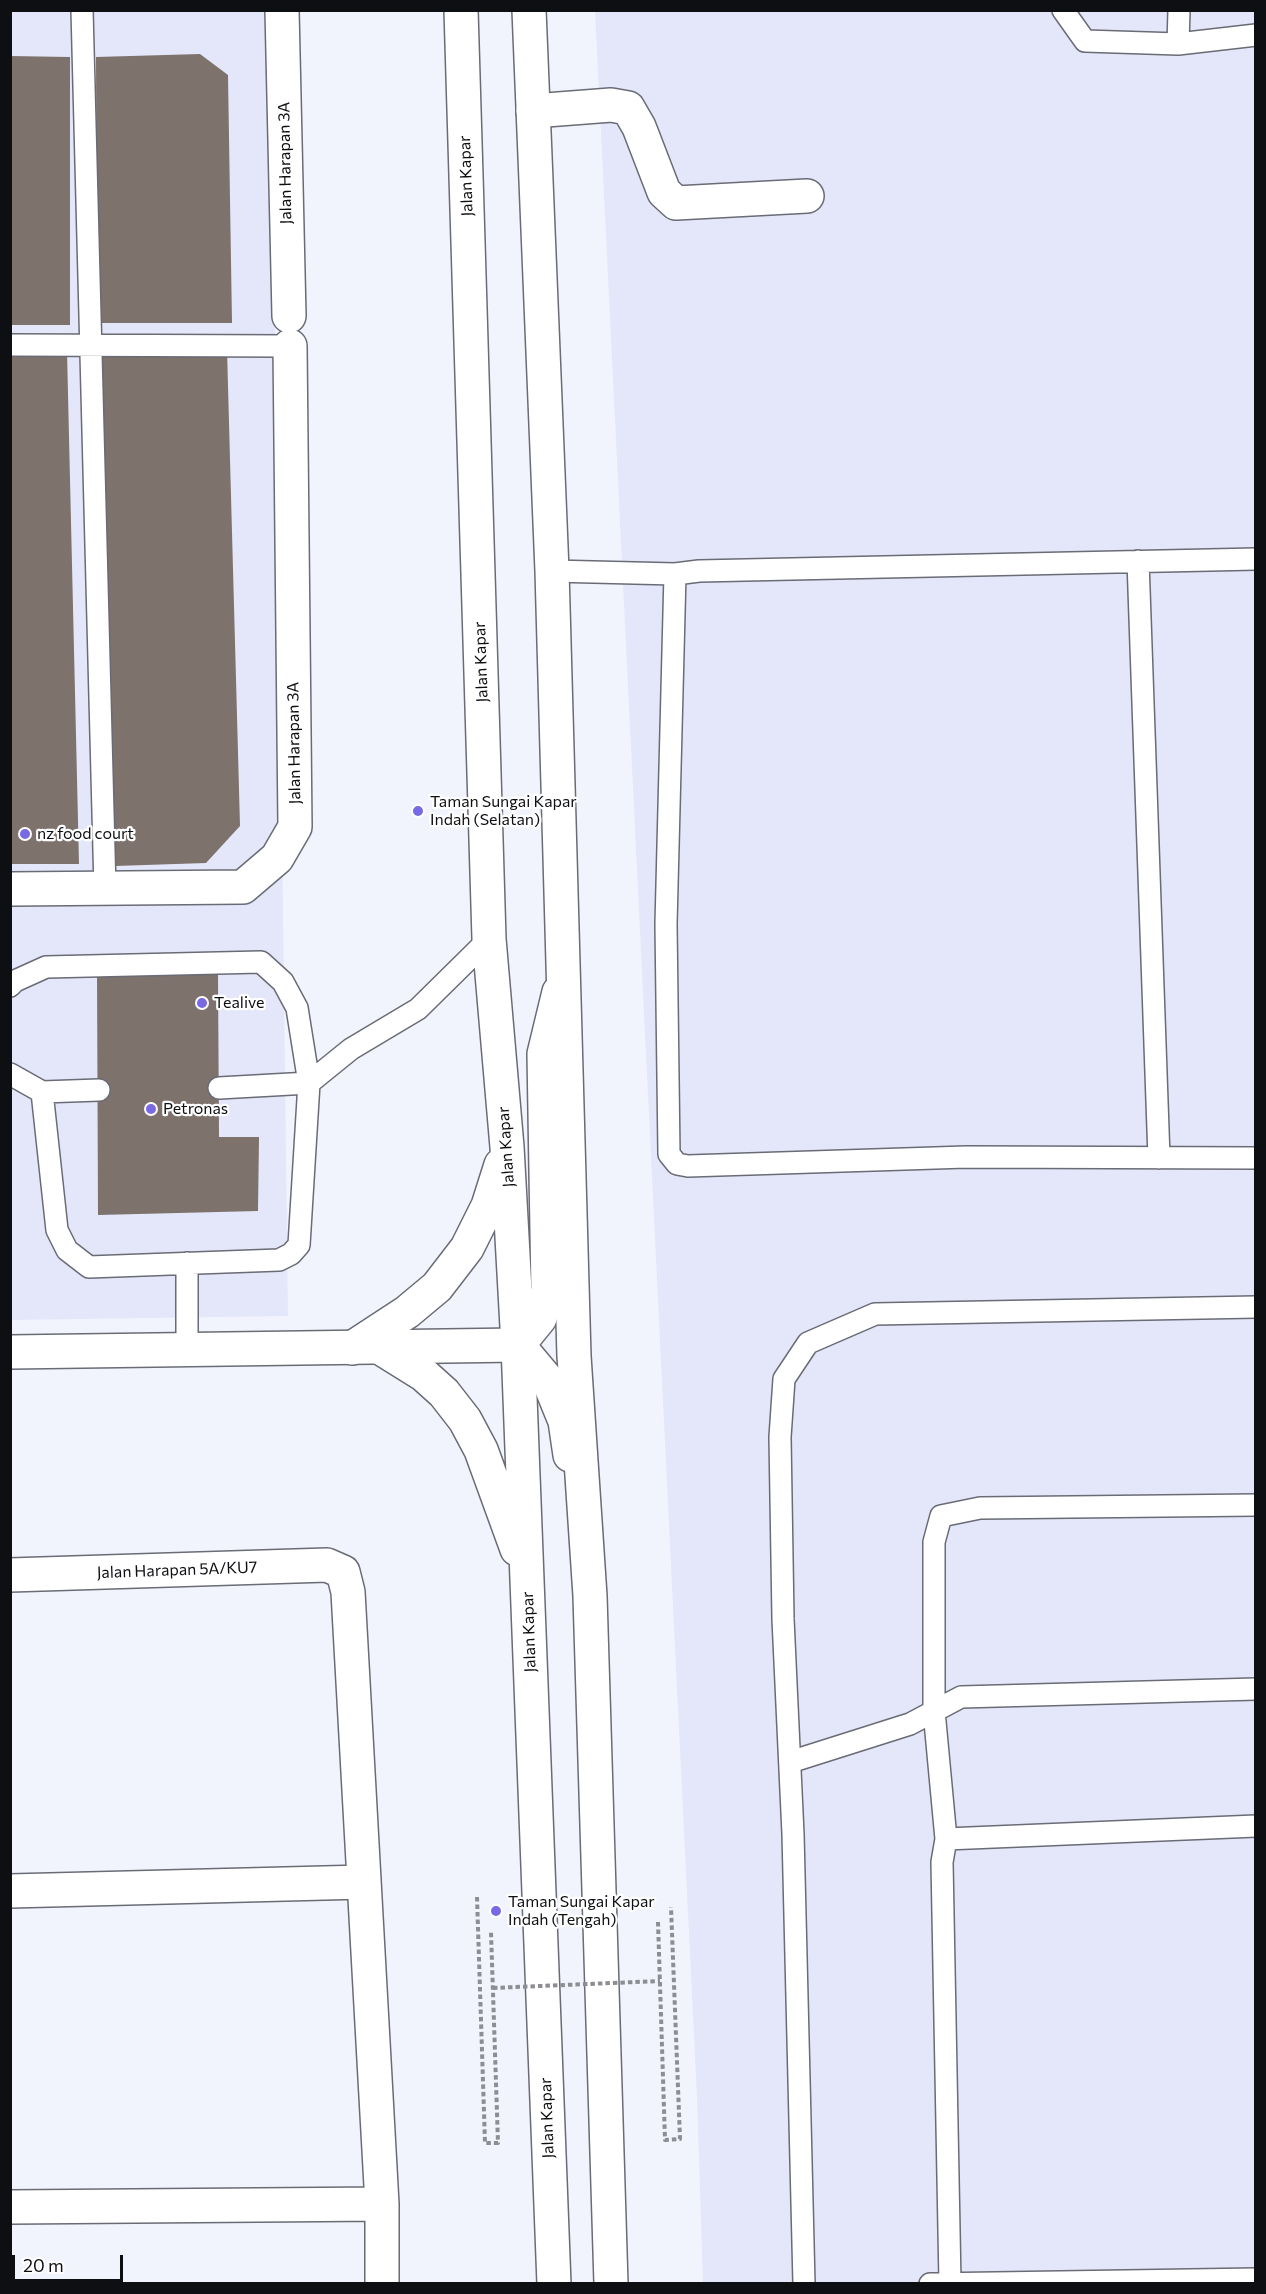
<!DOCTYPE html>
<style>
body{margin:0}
#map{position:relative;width:1266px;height:2294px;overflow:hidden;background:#f2f4fd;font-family:Commissioner,sans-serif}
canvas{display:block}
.frame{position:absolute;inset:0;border:12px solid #0e0f12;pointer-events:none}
.scale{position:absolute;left:12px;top:2255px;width:111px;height:27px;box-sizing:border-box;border:3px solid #0e0f12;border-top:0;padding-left:8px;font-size:18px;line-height:21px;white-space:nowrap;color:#0e0f12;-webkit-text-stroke:4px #fff;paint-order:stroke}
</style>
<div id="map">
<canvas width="1266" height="2294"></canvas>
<div class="frame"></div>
<div class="scale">20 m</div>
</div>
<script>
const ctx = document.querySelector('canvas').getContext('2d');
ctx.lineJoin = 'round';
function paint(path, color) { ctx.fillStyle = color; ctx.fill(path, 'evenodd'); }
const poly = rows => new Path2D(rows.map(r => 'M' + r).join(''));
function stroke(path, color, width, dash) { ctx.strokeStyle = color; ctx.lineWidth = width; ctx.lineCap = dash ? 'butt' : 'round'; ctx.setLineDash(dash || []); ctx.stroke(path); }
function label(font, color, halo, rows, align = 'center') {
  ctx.font = font + ' Commissioner,sans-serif'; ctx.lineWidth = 4.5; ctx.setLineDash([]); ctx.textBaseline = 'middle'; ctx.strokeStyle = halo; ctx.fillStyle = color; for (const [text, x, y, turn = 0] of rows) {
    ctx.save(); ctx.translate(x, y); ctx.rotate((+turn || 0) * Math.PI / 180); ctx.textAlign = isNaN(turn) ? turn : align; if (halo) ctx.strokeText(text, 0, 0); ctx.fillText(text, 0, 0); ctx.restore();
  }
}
const built = poly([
 [10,11,269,11,277,428,288,1316,11,1320],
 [595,11,1255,11,1255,2283,703,2283,697,2098]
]);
const building = poly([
 [200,54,228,75,232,323,97,323,96,57],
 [10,56,70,57,70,325,10,325],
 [101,346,227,349,240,826,206,863,115,866],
 [67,351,79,864,10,864,10,352],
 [97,971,218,971,219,1137,259,1137,258,1211,98,1215]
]);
const path = poly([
 [477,1897,485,2143,498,2143,491,1932],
 [658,1922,665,2140,680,2139,671,1907]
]);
const service = poly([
 [82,10,105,889],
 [1063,10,1085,41,1178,44,1256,35],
 [1178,44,1179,10],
 [10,345,290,346],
 [1138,561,1159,1158],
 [552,571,675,574,699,571,1256,559],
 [675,574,666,924,669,1154,677,1164,688,1166,966,1157,1256,1158],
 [10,986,15,981,46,967,261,962,283,982,297,1008,309,1083,351,1049,418,1009,489,939],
 [10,1074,42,1092,57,1230,67,1250,89,1267,279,1260,291,1254,299,1245,309,1083,219,1088],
 [42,1092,99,1090],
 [187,1350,187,1263],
 [790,1762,910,1724,961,1697,1256,1689],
 [946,1839,934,1711,934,1542,941,1516,980,1508,1256,1505],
 [950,2283,942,1862,946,1839,1256,1826],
 [804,2284,793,1834,783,1619,780,1437,784,1379,808,1343,875,1314,1256,1307],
 [930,2284,1256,2279]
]);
const minor = poly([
 [282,10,289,316],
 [533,111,611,105,628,108,639,127,664,192,676,203,807,196],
 [10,889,243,887,277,858,295,827,290,346],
 [518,1345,540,1318,548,1290,544,1054,559,992],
 [518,1345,549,1382,565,1421,570,1455],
 [10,1352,518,1345],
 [10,1575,327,1565,343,1572,348,1592,382,2204,382,2284],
 [10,1891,364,1882],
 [10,2207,382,2204]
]);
const trunk = poly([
 [461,10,489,939,507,1147,518,1345,554,2284],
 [529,10,552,571,574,1356,590,1596,611,2284],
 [379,1347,424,1375,444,1393,465,1420,481,1450,517,1549],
 [352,1348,407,1312,437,1287,467,1248,488,1206,501,1165]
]);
const pathBridge = poly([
 [493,1988,660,1981]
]);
const markers = [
 [418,811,6,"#7869e4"],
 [25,834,6,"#7869e4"],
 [202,1003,6,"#7869e4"],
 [151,1109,6,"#7869e4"],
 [496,1911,6,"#7869e4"]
];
const streetNames = [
 ["Jalan Harapan 3A",285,163,-91],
 ["Jalan Kapar",466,176,-92],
 ["Jalan Kapar",481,662,-92],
 ["Jalan Harapan 3A",294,743,-91],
 ["Jalan Kapar",506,1147,-94],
 ["Jalan Harapan 5A/KU7",177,1570,-2],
 ["Jalan Kapar",529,1632,-92],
 ["Jalan Kapar",547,2118,-92]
];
const poiNames = [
 ["Taman Sungai Kapar",430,802],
 ["Indah (Selatan)",430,820],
 ["nz food court",37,834],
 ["Tealive",214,1003],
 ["Petronas",163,1109],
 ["Taman Sungai Kapar",508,1902],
 ["Indah (Tengah)",508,1920]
];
paint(built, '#e4e7fa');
paint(building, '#7d726c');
stroke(service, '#696b75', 24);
stroke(minor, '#696b75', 36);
stroke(trunk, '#696b75', 36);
stroke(path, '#8c8e94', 4, [4.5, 3]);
stroke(service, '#fff', 21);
stroke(minor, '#fff', 33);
stroke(trunk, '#fff', 33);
stroke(pathBridge, '#8c8e94', 4, [4.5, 3]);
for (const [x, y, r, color] of markers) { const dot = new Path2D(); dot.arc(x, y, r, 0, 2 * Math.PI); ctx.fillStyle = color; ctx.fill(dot); stroke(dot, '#fff', 2); }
label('16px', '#0e0f12', '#fff', streetNames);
label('16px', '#0e0f12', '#fff', poiNames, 'left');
</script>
